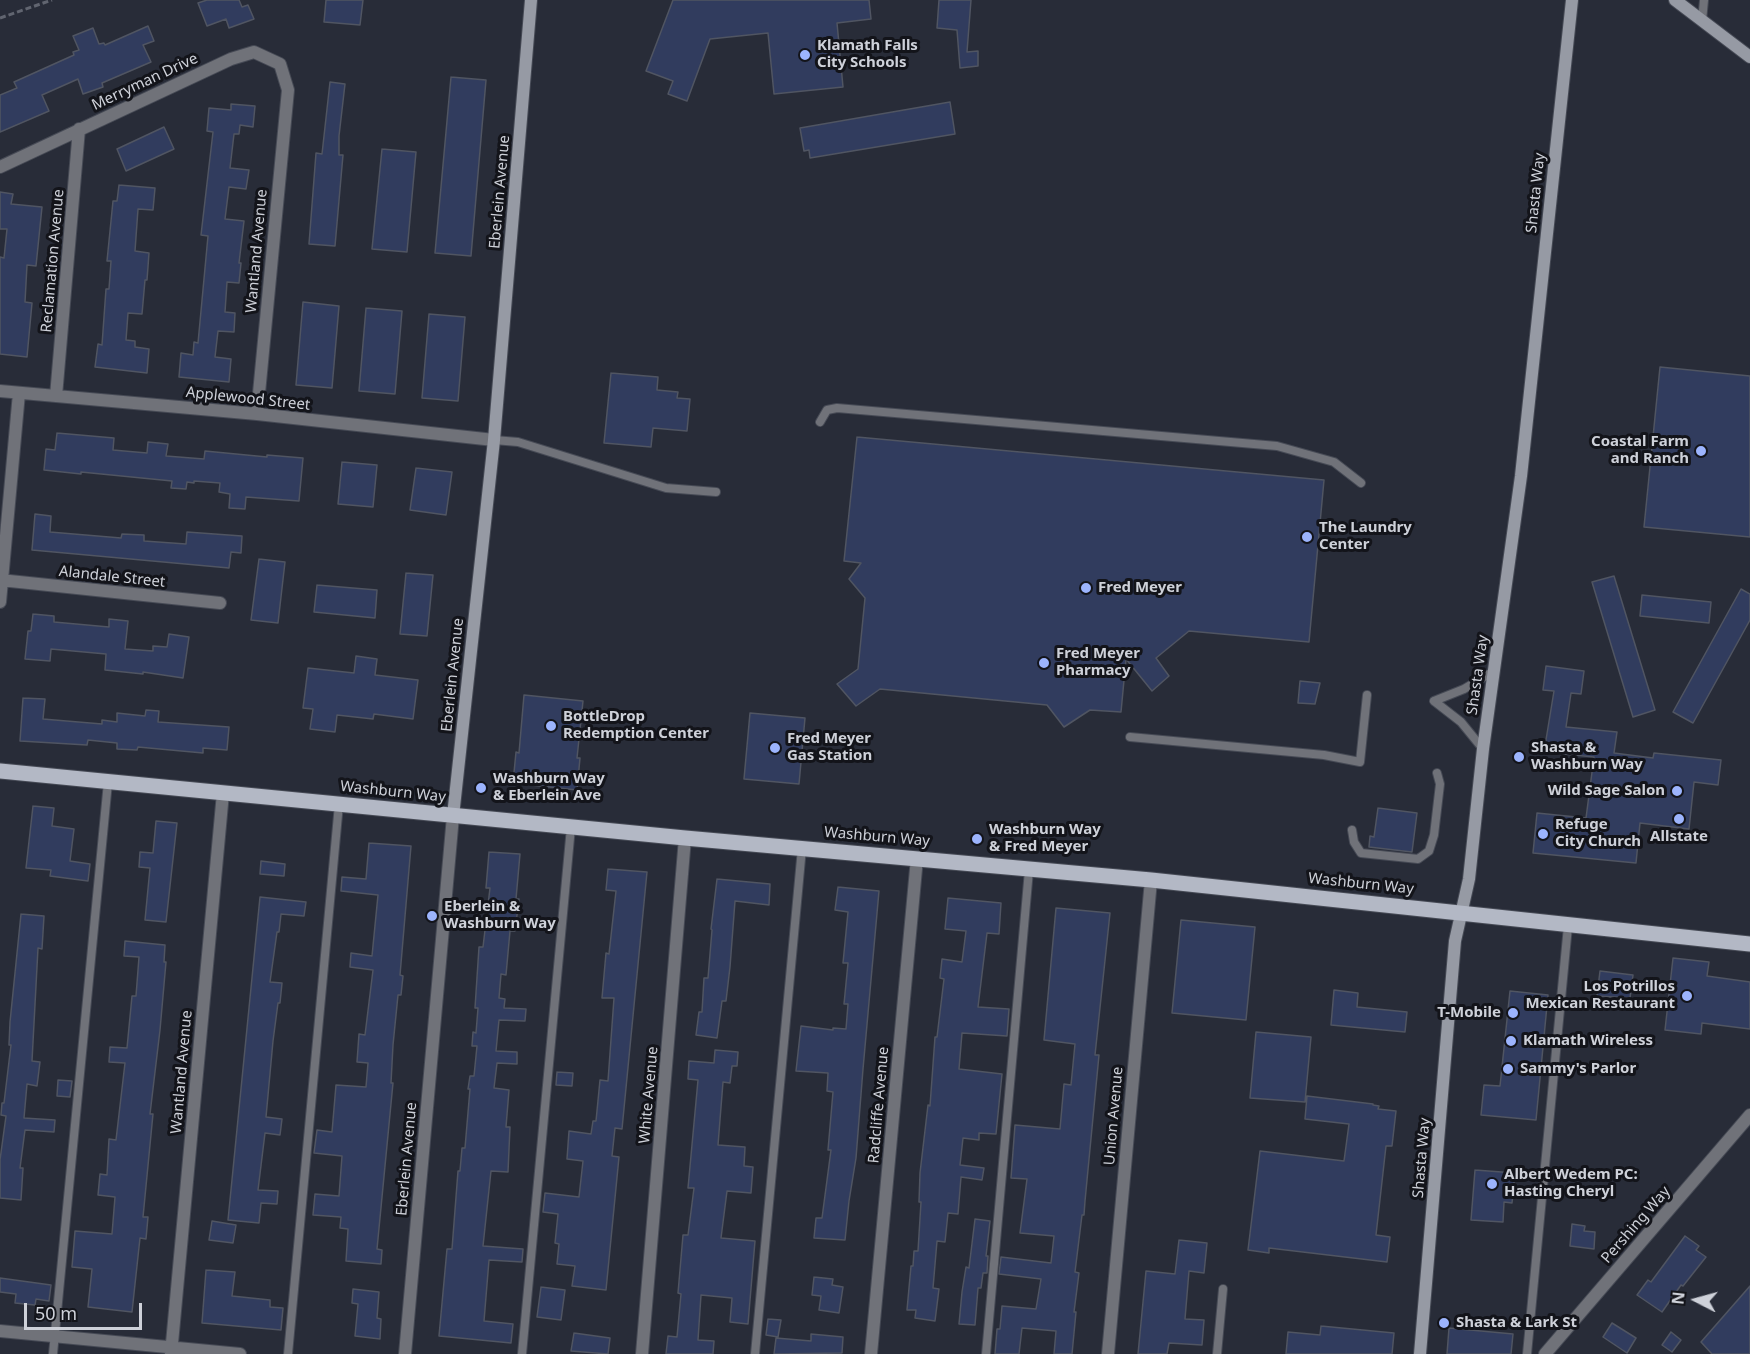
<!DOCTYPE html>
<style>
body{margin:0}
#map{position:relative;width:1750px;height:1354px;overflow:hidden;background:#282c38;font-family:"Noto Sans",sans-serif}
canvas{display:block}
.north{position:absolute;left:1666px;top:1270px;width:60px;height:60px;-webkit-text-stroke:4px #13141a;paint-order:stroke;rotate:276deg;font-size:16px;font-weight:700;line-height:24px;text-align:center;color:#ced1d9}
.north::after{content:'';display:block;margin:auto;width:21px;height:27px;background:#ced1d9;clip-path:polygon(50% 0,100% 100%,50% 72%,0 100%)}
.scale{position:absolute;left:24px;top:1303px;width:118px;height:27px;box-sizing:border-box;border:3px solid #ced1d9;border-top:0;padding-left:8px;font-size:18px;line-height:21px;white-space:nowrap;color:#ced1d9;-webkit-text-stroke:4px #13141a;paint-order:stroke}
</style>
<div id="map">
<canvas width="1750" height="1354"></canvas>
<div class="north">N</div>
<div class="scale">50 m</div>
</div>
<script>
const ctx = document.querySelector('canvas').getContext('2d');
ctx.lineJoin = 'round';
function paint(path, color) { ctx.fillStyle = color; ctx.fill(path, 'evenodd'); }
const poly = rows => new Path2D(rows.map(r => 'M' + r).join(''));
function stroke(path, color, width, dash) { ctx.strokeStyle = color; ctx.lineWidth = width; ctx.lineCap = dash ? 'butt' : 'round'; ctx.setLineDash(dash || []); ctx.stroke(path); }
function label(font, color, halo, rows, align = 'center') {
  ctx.font = font + ' "Noto Sans",sans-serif'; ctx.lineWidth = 6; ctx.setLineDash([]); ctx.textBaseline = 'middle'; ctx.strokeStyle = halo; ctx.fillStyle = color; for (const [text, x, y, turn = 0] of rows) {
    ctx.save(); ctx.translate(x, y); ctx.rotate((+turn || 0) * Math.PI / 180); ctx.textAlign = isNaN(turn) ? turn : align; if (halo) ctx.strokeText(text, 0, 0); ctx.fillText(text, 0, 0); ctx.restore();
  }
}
const building = poly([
 [207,0,239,0,242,7,248,5,254,19,229,28,226,19,207,26,198,3,207,0],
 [326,0,363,0,360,25,324,22,326,0],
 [673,0,869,0,871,19,837,23,843,87,774,94,768,33,710,39,687,101,668,94,673,81,646,71,673,0],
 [939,0,971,0,967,52,978,51,978,66,960,68,957,30,937,28,939,0],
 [148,26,154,41,143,45,151,62,102,83,103,87,83,94,78,79,42,95,49,111,0,132,0,95,17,88,14,82,74,55,73,52,79,50,73,36,93,28,99,44,104,43,105,45,148,26],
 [451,77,486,80,471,256,435,253,451,77],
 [330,82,345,84,339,136,339,155,343,155,335,246,309,244,316,153,322,154,330,82],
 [950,102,955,134,810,158,809,150,804,151,800,128,950,102],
 [231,104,255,106,253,127,240,125,239,134,234,134,230,168,249,170,246,189,229,187,225,219,244,221,239,263,241,263,239,283,227,282,225,312,235,313,234,332,218,331,215,357,231,359,229,382,179,377,181,353,193,355,194,342,198,343,208,236,201,235,213,132,207,131,209,108,231,110,231,104],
 [164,127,174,149,126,171,117,149,164,127],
 [382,149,416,152,407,252,372,249,382,149],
 [119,185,155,188,153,210,138,209,135,251,149,253,147,280,145,280,142,314,128,313,126,340,135,341,135,347,149,349,147,373,95,367,98,344,102,345,106,289,109,289,111,261,107,261,113,201,117,201,119,185],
 [0,192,13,194,11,204,42,207,36,266,27,265,25,302,32,303,27,357,0,354,0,257,4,258,7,229,0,229,0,192],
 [303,302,339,306,332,388,296,385,303,302],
 [366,308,402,311,395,394,359,391,366,308],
 [429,314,465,317,458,401,422,398,429,314],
 [1660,367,1750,376,1750,537,1644,527,1660,367],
 [611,373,658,377,657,390,678,392,677,398,690,399,687,431,653,428,651,447,604,443,611,373],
 [57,433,114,438,113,450,147,453,148,442,168,444,166,456,204,459,205,451,267,457,267,455,303,458,299,501,246,497,245,509,229,508,230,494,219,492,220,483,194,481,194,483,187,482,186,489,171,488,172,481,81,472,81,474,44,470,46,449,55,450,57,433],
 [857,437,1324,480,1309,642,1189,631,1156,658,1169,676,1152,691,1126,659,1121,712,1090,710,1064,727,1047,705,880,689,856,706,837,684,858,669,865,598,849,579,861,563,844,561,857,437],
 [342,462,377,465,373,507,338,504,342,462],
 [416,468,452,472,446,515,410,510,416,468],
 [35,514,51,516,50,532,121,538,122,534,144,535,144,541,186,544,187,532,242,536,241,553,231,552,229,568,32,550,35,514],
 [259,559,285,562,278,623,251,620,259,559],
 [406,573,433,575,427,636,400,634,406,573],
 [1614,576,1655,710,1633,717,1592,582,1614,576],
 [317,585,377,590,375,618,314,612,317,585],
 [1741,589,1750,594,1750,620,1693,723,1673,712,1741,589],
 [1642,595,1711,602,1709,623,1640,616,1642,595],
 [33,614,54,616,54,622,109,627,109,619,128,621,125,649,153,651,153,646,167,647,169,634,189,637,183,678,143,672,143,674,105,670,106,654,51,649,50,661,25,659,28,631,31,631,33,614],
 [356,656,377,659,375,675,418,680,413,719,374,714,373,719,337,715,335,732,310,729,313,709,303,708,308,668,354,673,356,656],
 [1546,666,1584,671,1581,694,1571,693,1566,727,1617,732,1614,753,1653,758,1654,753,1721,760,1718,785,1694,782,1689,829,1640,823,1636,863,1533,853,1537,813,1586,818,1594,757,1544,752,1554,691,1543,690,1546,666],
 [1300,681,1320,683,1315,704,1298,703,1300,681],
 [524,695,583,701,577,758,580,758,577,790,513,783,516,752,519,753,524,695],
 [23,698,45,699,43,719,102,724,102,720,117,722,117,713,145,716,146,710,159,711,158,722,229,727,227,750,203,748,203,753,138,747,137,750,117,749,117,743,88,740,87,745,20,741,23,698],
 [750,713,805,718,799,784,744,779,750,713],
 [33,806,54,808,52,826,74,829,70,861,90,864,88,881,50,876,51,870,26,868,33,806],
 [1378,808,1417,813,1412,852,1369,847,1370,836,1374,837,1378,808],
 [156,821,177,823,166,922,145,920,150,868,139,867,140,852,153,853,156,821],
 [369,843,411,846,400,975,403,976,401,995,398,995,393,1045,391,1083,393,1083,377,1249,382,1250,381,1264,346,1261,348,1229,340,1228,341,1217,313,1215,315,1194,339,1196,342,1156,314,1153,317,1130,332,1132,336,1085,366,1087,368,1063,357,1062,359,1034,365,1035,373,970,350,967,351,953,372,956,378,895,341,891,342,877,366,879,369,843],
 [489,852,520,854,516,899,519,899,515,931,510,931,506,975,501,974,499,998,505,999,504,1008,526,1009,525,1021,499,1020,496,1051,517,1052,517,1064,497,1063,494,1088,509,1090,506,1127,510,1127,508,1172,491,1171,483,1246,523,1249,522,1262,489,1260,484,1321,513,1324,511,1343,439,1336,447,1249,452,1249,458,1171,460,1171,462,1148,465,1148,470,1089,468,1089,470,1076,474,1076,477,1046,472,1046,473,1032,476,1033,478,1008,475,1008,479,947,483,947,490,888,486,888,489,852],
 [261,861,285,864,284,876,260,874,261,861],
 [608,869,647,872,622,1129,615,1128,612,1156,619,1157,606,1290,572,1286,575,1266,557,1264,559,1244,555,1243,558,1214,543,1212,545,1193,579,1197,583,1161,567,1159,569,1131,591,1134,593,1121,596,1121,600,1080,608,1081,614,998,602,998,606,953,609,954,616,891,606,890,608,869],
 [717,879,770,884,769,905,735,901,730,967,726,1001,722,1001,717,1038,696,1035,699,1012,702,1012,704,978,708,978,712,930,711,929,717,879],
 [838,887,879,891,863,1069,856,1158,849,1201,845,1240,814,1238,816,1218,822,1218,831,1150,828,1150,833,1092,827,1091,828,1073,796,1071,801,1026,833,1030,833,1028,846,1029,848,1004,844,1004,848,963,843,963,848,912,835,910,838,887],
 [260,897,306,902,304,916,281,914,279,932,277,932,270,982,282,983,280,1003,278,1003,273,1041,266,1117,282,1119,280,1135,265,1133,258,1190,278,1191,277,1204,261,1203,259,1223,228,1220,260,897],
 [948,898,1001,903,999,934,987,933,978,1007,1009,1009,1007,1036,962,1033,959,1069,1002,1074,996,1134,979,1133,979,1140,963,1138,960,1165,984,1168,982,1180,961,1177,958,1214,948,1213,945,1242,937,1241,933,1288,939,1289,935,1321,915,1318,916,1310,907,1310,911,1266,913,1266,914,1251,918,1251,921,1202,919,1202,920,1173,928,1105,930,1106,935,1037,937,1037,944,979,940,978,942,959,962,962,966,931,945,929,948,898],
 [1056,908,1110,913,1095,1055,1099,1055,1085,1201,1084,1215,1082,1215,1075,1272,1079,1273,1074,1312,1076,1312,1072,1354,1054,1354,1056,1331,1022,1328,1019,1354,995,1354,997,1329,1000,1329,1002,1306,1036,1309,1041,1279,999,1274,1001,1257,1051,1263,1054,1236,1020,1233,1027,1179,1011,1178,1015,1125,1060,1129,1064,1084,1071,1085,1075,1044,1044,1040,1056,908],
 [21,914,44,916,42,949,38,948,32,1061,40,1062,37,1086,27,1084,24,1118,55,1120,54,1132,25,1130,20,1168,23,1168,21,1200,0,1198,0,1160,6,1116,1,1115,2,1103,4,1103,11,1045,9,1045,10,1022,21,914],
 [1181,920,1255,927,1246,1020,1172,1013,1181,920],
 [125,941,165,945,164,962,166,962,160,1030,150,1114,153,1114,143,1217,148,1217,146,1239,140,1238,132,1312,88,1307,92,1269,72,1267,75,1231,112,1234,115,1197,98,1195,100,1174,107,1175,109,1139,116,1140,125,1063,109,1062,110,1047,127,1048,132,996,136,996,139,957,124,956,125,941],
 [1673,958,1709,962,1707,976,1750,982,1750,1029,1702,1023,1701,1034,1665,1030,1673,958],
 [1600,971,1633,975,1630,998,1597,996,1600,971],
 [1334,990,1358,993,1357,1007,1407,1012,1405,1032,1331,1025,1334,990],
 [1510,991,1548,995,1536,1120,1481,1115,1484,1085,1500,1086,1510,991],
 [1256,1032,1311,1037,1305,1102,1250,1098,1256,1032],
 [715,1050,738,1052,737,1066,732,1066,730,1083,723,1082,718,1145,745,1147,744,1166,753,1167,751,1193,727,1191,721,1238,755,1241,748,1324,730,1322,732,1298,701,1295,698,1340,714,1341,713,1354,666,1354,668,1336,677,1337,681,1294,678,1293,683,1235,688,1235,694,1188,688,1188,698,1080,688,1079,689,1061,714,1063,715,1050],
 [557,1072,573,1073,572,1086,556,1085,557,1072],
 [58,1080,72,1081,70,1097,57,1096,58,1080],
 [1307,1096,1373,1104,1373,1105,1379,1106,1378,1109,1396,1111,1392,1146,1386,1146,1376,1235,1390,1237,1387,1262,1269,1248,1269,1253,1248,1250,1260,1151,1344,1161,1349,1124,1305,1119,1307,1096],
 [1475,1170,1515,1173,1512,1203,1504,1202,1503,1222,1471,1220,1475,1170],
 [975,1219,990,1221,986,1256,988,1256,987,1273,983,1273,981,1288,978,1288,975,1325,959,1324,962,1292,966,1267,969,1268,975,1219],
 [212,1221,236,1225,233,1243,209,1240,212,1221],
 [1572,1224,1585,1226,1584,1231,1595,1232,1594,1249,1570,1246,1572,1224],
 [1685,1236,1699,1246,1696,1250,1706,1257,1683,1286,1681,1285,1662,1312,1637,1295,1648,1280,1651,1282,1685,1236],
 [1179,1240,1207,1243,1204,1273,1189,1271,1185,1319,1204,1320,1202,1345,1169,1343,1167,1354,1138,1354,1146,1271,1175,1274,1179,1240],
 [206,1270,235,1272,232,1296,270,1300,270,1307,283,1308,281,1330,202,1323,206,1270],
 [814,1277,833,1279,832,1285,843,1287,839,1313,819,1310,821,1296,812,1295,814,1277],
 [0,1278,51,1285,49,1301,36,1299,35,1305,15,1303,16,1294,0,1292,0,1278],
 [1750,1286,1750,1354,1712,1354,1701,1342,1750,1286],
 [541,1287,565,1290,561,1320,537,1317,541,1287],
 [353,1289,379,1292,377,1318,381,1319,380,1339,355,1336,358,1304,352,1303,353,1289],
 [768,1319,781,1320,778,1337,766,1335,768,1319],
 [1612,1323,1636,1338,1627,1353,1603,1337,1612,1323],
 [1321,1326,1394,1333,1392,1354,1286,1354,1288,1332,1320,1335,1321,1326],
 [1449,1328,1513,1334,1511,1354,1447,1354,1449,1328],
 [1671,1332,1681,1340,1672,1352,1662,1345,1671,1332],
 [574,1333,610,1338,608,1354,571,1351,574,1333],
 [811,1334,843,1337,842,1353,774,1354,776,1338,811,1341,811,1334]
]);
const path = poly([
 [0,18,52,0]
]);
const lane = poly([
 [1702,21,1704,0],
 [820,422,827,410,837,408,1277,446,1334,462,1361,483],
 [494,440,518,442,666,488,716,492],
 [1434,701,1461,722,1483,749],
 [1434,701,1464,689,1494,671],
 [1130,737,1324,755,1360,762,1367,695],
 [1352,830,1354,842,1361,853,1418,859,1429,851,1434,835,1440,784,1437,773],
 [53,1354,108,782],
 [288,1354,339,804],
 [522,1354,571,827],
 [755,1354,802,848],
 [986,1354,1029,870],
 [1217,1354,1223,1289],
 [1527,1354,1568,926]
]);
const street = poly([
 [0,167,231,59,254,52,280,64,288,90,257,414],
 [0,391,257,414,494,440],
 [56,396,79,129],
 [0,580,220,603],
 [0,602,19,393],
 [0,1331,240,1354],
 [171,1354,223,793],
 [405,1354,453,816],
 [642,1354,685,838],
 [871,1354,917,858],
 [1108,1354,1151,880],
 [1545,1354,1750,1115]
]);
const secondary = poly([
 [1675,0,1750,57],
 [453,816,494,440,531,0],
 [1420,1354,1455,941,1469,879,1483,749,1521,476,1572,0]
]);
const primary = poly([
 [0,771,685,838,1151,880,1750,944]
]);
const markers = [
 [805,55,6,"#9cb4fd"],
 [1701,451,6,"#9cb4fd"],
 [1307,537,6,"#9cb4fd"],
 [1086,588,6,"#9cb4fd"],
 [1044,663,6,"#9cb4fd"],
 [551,726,6,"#9cb4fd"],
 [775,748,6,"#9cb4fd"],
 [1519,757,6,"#9cb4fd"],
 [481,788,6,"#9cb4fd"],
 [1677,791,6,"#9cb4fd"],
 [1679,819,6,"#9cb4fd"],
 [1543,834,6,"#9cb4fd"],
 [977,839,6,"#9cb4fd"],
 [432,916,6,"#9cb4fd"],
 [1687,996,6,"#9cb4fd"],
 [1513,1013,6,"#9cb4fd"],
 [1511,1041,6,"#9cb4fd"],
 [1508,1069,6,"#9cb4fd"],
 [1492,1184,6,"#9cb4fd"],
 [1444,1323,6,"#9cb4fd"]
];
const poiNames = [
 ["Klamath Falls",817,46],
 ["City Schools",817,63],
 ["Coastal Farm",1689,442,"right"],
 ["and Ranch",1689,459,"right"],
 ["The Laundry",1319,528],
 ["Center",1319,545],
 ["Fred Meyer",1098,588],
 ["Fred Meyer",1056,654],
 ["Pharmacy",1056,671],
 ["BottleDrop",563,717],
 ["Redemption Center",563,734],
 ["Fred Meyer",787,739],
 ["Gas Station",787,756],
 ["Shasta &",1531,748],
 ["Washburn Way",1531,765],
 ["Washburn Way",493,779],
 ["& Eberlein Ave",493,796],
 ["Wild Sage Salon",1665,791,"right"],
 ["Refuge",1555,825],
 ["City Church",1555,842],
 ["Washburn Way",989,830],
 ["& Fred Meyer",989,847],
 ["Allstate",1679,837,"center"],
 ["Eberlein &",444,907],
 ["Washburn Way",444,924],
 ["Los Potrillos",1675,987,"right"],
 ["Mexican Restaurant",1675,1004,"right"],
 ["T-Mobile",1501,1013,"right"],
 ["Klamath Wireless",1523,1041],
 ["Sammy's Parlor",1520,1069],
 ["Albert Wedem PC:",1504,1175],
 ["Hasting Cheryl",1504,1192],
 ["Shasta & Lark St",1456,1323]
];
const streetNames = [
 ["Merryman Drive",145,82,-25],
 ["Eberlein Avenue",500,192,-85],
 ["Shasta Way",1536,193,-84],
 ["Wantland Avenue",257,251,-85],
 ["Reclamation Avenue",53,261,-85],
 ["Applewood Street",248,399,6],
 ["Alandale Street",112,577,6],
 ["Eberlein Avenue",453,675,-84],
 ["Shasta Way",1478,675,-82],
 ["Washburn Way",393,792,6],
 ["Washburn Way",877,837,5],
 ["Washburn Way",1361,884,6],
 ["Wantland Avenue",182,1072,-85],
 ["White Avenue",649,1095,-85],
 ["Radcliffe Avenue",879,1105,-85],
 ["Union Avenue",1114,1116,-85],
 ["Shasta Way",1422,1158,-85],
 ["Eberlein Avenue",407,1159,-85],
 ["Pershing Way",1636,1225,-49]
];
paint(building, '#313c5e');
stroke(building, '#505562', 1.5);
stroke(lane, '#464a55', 10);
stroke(street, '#464a55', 14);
stroke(secondary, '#464a55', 14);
stroke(primary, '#464a55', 17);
stroke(path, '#616570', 3, [6, 3]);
stroke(lane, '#707279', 8);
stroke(street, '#707279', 12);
stroke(secondary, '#969aa4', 12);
stroke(primary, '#b3b8c5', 15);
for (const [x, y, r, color] of markers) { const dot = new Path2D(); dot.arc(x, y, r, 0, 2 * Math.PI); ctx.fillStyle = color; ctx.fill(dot); stroke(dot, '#13141a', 2); }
label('bold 15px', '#ced1d9', '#13141a', poiNames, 'left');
label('15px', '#ced1d9', '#13141a', streetNames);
</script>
